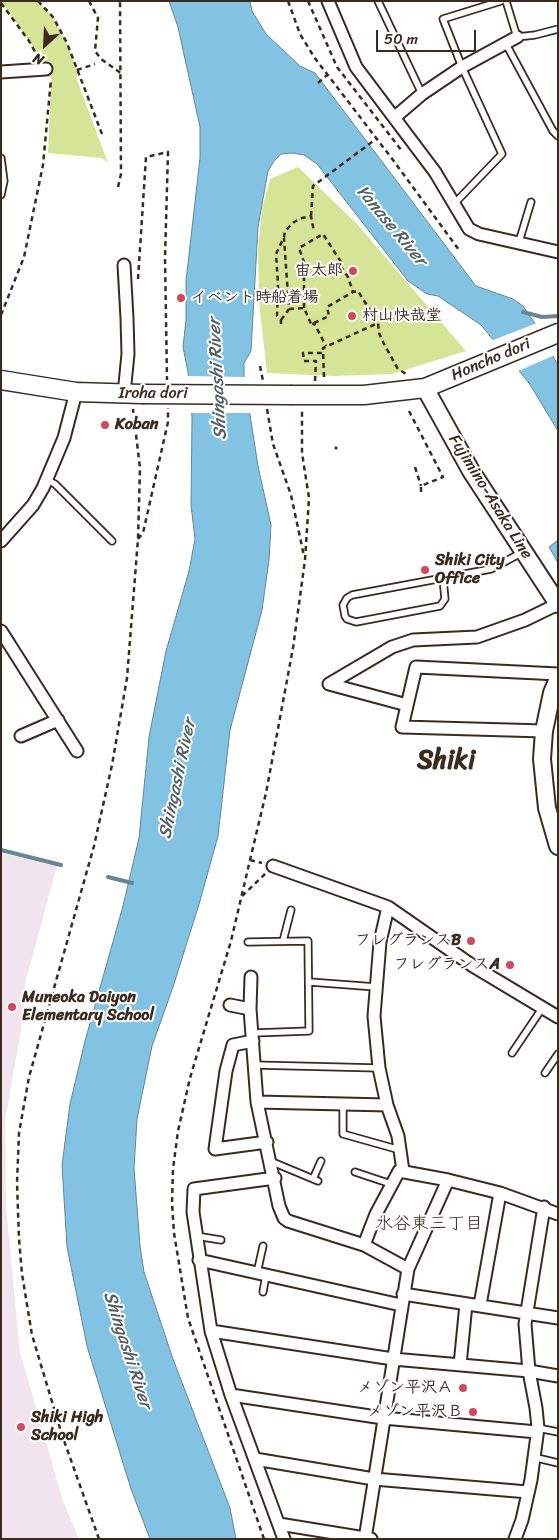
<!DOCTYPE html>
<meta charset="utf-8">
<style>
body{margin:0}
#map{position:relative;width:559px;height:1540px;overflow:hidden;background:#fff;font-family:Sriracha,sans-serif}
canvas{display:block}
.frame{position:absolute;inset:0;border:2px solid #3b2a1e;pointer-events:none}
.north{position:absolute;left:20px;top:20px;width:50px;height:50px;-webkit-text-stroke:4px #fff;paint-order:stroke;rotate:205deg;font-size:14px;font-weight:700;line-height:20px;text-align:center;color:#3b2a1e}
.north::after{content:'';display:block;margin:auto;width:18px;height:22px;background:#3b2a1e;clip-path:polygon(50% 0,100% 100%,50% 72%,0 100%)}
.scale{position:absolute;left:376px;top:30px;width:100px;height:22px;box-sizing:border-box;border:2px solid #3b2a1e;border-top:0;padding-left:6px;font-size:15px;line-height:18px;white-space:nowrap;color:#3b2a1e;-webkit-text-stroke:4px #fff;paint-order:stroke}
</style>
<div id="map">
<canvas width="559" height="1540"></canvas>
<div class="frame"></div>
<div class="north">N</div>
<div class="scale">50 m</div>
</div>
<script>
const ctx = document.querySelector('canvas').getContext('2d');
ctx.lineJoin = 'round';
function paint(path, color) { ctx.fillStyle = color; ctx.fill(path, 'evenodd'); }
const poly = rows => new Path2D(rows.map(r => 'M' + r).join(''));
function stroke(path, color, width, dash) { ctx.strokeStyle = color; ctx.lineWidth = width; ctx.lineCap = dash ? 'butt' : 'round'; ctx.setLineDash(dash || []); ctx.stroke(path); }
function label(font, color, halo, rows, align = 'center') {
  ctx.font = font + ' Sriracha,"Klee One",sans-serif'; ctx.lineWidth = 4; ctx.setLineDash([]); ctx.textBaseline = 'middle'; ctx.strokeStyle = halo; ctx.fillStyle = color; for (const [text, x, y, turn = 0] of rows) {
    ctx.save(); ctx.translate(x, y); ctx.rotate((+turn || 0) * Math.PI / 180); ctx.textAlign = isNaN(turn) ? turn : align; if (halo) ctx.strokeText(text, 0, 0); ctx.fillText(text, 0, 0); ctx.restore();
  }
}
const built = poly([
 [1,853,57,866,25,984,21,1030,5,1121,6,1206,20,1352,63,1501,79,1539,1,1539]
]);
const green = poly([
 [1,1,38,1,53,17,67,43,77,70,77,80,108,163,102,158,48,153,51,79,29,41],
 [298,167,357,224,466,351,392,374,335,376,267,373,259,302,258,248,262,209,270,179]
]);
const water = poly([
 [169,1,250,1,252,11,266,34,300,66,315,73,476,286,513,299,523,306,534,322,558,365,558,431,529,383,481,325,438,296,427,294,408,281,317,164,304,155,292,153,281,154,274,161,268,171,258,227,251,351,244,363,244,376,258,466,271,525,269,560,262,610,230,730,218,836,200,901,173,987,152,1046,137,1119,134,1168,140,1246,144,1272,173,1359,230,1508,236,1539,150,1539,131,1489,87,1346,67,1247,62,1165,70,1104,85,1041,123,906,139,838,149,737,166,651,189,571,195,539,191,505,192,417,188,372,183,347,186,320,186,281,200,158,200,127,178,27,169,1],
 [558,540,558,563,549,547,558,540]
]);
const pier = poly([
 [537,323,555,355,516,372,491,341],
 [185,376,246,377,251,413,189,413]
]);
const stream = poly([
 [523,312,542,317,558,316],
 [1,850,61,865],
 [108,877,132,883]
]);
const path = poly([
 [38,1,53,17,67,43,102,134],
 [89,1,98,18,95,51,101,59,122,74],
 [288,1,300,34,314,57,393,160,459,250],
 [308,1,337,67,402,151],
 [1,3,29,41,38,57],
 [77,70,95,64],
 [318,83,327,75],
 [118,187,121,174,120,1],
 [311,216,313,186,376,139],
 [138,279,146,157,168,152,165,258,167,380],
 [304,308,304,262,299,248,323,234,341,262,341,267,348,277,353,292,358,291,378,323],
 [289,309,304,308,312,326,314,323,326,346],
 [1,315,24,257,43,165,51,79],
 [281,320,289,309,284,238],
 [314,323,329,316,327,307,353,292],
 [281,324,281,320,277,316,278,284,276,254,284,237,285,231,294,222,302,218,311,216,314,232],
 [260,366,263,381],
 [324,372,324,379,323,348,378,323,379,333,384,344,398,369,406,374],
 [315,381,316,361,304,361,303,353,322,353],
 [267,409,273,444,291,495,304,556],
 [409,411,443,477,421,486,421,495],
 [335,447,337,449],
 [415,467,421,486],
 [138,539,143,533,168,422,168,408],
 [250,860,262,863],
 [242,896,265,874],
 [99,1539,62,1435,32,1335,22,1274,19,1239,17,1183,19,1133,29,1077,94,846,112,765,127,678,138,539,140,468,133,409],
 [264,1539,188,1318,174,1233,172,1203,173,1169,178,1131,190,1078,231,941,250,860,266,793,293,648,305,560,309,498,302,453,302,410]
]);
const lane = poly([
 [378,1,422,94],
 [506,1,517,37,535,35,558,29],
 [506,44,553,131,558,136],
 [1,158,4,181,1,195],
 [453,205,502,154,462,67,443,19,501,1],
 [519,242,531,202],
 [47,480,55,484,112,541],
 [443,579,445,599,440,606,356,622,347,619,345,616,343,605,347,598,352,595,491,569,521,553],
 [283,941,291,910],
 [248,942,308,941,309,1031,253,1033],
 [310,982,376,987],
 [512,1053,543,1007],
 [254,1065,379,1068],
 [545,1073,558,1054],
 [343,1105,343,1134,400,1150],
 [270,1161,318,1181],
 [355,1172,391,1184],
 [313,1179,321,1161],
 [196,1236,221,1240],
 [257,1273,263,1246],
 [263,1292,266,1275],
 [538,1428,558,1432],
 [533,1457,558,1463]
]);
const street = poly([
 [328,1,356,67,435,172,469,229,479,234,558,252],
 [1,72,46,69],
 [395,117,422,94,462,67,517,37],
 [124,265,127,318,128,354,124,394],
 [1,541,33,505,43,488,64,438,76,392],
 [1,631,77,751],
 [407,705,329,684,392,647,413,640,477,637,525,620,558,604],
 [544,731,402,727,416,667,558,674],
 [21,736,58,720],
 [273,866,388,907,473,966,558,1017],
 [388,907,380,942,374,1016,379,1068,387,1105,398,1136,403,1171],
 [251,977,250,1009,257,1102,279,1206,284,1218,288,1221,364,1245,408,1269],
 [230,1005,250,1009],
 [253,1041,233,1045,226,1071,215,1149,267,1142],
 [257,1102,387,1105],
 [275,1178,194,1189,193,1212,211,1331,231,1395,284,1539],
 [364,1245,376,1214,399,1171,448,1180,500,1193,558,1214],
 [199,1260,401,1305],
 [403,1294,558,1318],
 [480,1305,500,1193],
 [211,1331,393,1359,529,1371,558,1376],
 [460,1365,466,1304],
 [231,1395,383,1418,537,1432],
 [255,1459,374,1479,528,1492],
 [279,1524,371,1539],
 [365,1539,408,1269,448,1180],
 [515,1539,522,1520,531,1480,538,1428,536,1408,529,1371,525,1324,544,1207]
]);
const secondary = poly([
 [425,388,471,471,558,604],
 [558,679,552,693,544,731,542,759,547,808,558,846]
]);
const primary = poly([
 [1,380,76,392,142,394],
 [292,395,364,395,425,388,558,333]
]);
const primaryBridge = poly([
 [142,394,292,395]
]);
const markers = [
 [353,271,5,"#d1495b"],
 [181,298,5,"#d1495b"],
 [352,316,5,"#d1495b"],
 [105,425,5,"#d1495b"],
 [425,570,5,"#d1495b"],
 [471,941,5,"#d1495b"],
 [510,965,5,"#d1495b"],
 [12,1007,5,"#d1495b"],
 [463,1388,5,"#d1495b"],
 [473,1412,5,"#d1495b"],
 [21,1427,5,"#d1495b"]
];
const poiNames = [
 ["宙太郎",343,271,"right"],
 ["イベント時船着場",191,298],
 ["村山快哉堂",362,316],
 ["Koban",115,425],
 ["Shiki City",435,561],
 ["Office",435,579],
 ["フレグランスB",461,941,"right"],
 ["フレグランスA",500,965,"right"],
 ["Muneoka Daiyon",22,998],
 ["Elementary School",22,1016],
 ["メゾン平沢Ａ",453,1388,"right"],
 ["メゾン平沢Ｂ",463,1412,"right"],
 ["Shiki High",31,1418],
 ["School",31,1436]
];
const streetNames = [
 ["Honcho dori",491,360,-23],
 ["Iroha dori",153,394],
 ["Fujimino-Asaka Line",490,497,58]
];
const waterNames = [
 ["Yanase River",391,226,50],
 ["Shingashi River",218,379,-93],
 ["Shingashi River",178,779,-78],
 ["Shingashi River",127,1350,72]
];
const neighbourhoodNames = [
 ["水谷東三丁目",429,1224]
];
const townNames = [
 ["Shiki",446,761]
];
paint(built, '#f2e4ef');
paint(green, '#d5e497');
paint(water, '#82c3e3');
stroke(water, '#668694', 1);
paint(pier, '#fff');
stroke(stream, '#668694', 4);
stroke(lane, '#3b2a1e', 9);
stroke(street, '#3b2a1e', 15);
stroke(secondary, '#3b2a1e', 20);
stroke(primary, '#3b2a1e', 21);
stroke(path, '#3b2a1e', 2.5, [5, 4]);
stroke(lane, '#fff', 5.5);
stroke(street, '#fff', 11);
stroke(secondary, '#fff', 16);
stroke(primary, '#fff', 18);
stroke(primaryBridge, '#3b2a1e', 21, []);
stroke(primaryBridge, '#fff', 18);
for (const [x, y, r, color] of markers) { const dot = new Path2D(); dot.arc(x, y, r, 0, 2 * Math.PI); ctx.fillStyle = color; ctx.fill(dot); stroke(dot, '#fff', 2); }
label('bold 16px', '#3b2a1e', '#fff', poiNames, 'left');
label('16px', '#3b2a1e', '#fff', streetNames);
label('italic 18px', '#546063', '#fff', waterNames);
label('18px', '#3b2a1e', '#fff', neighbourhoodNames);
label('bold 26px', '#3b2a1e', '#fff', townNames);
</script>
